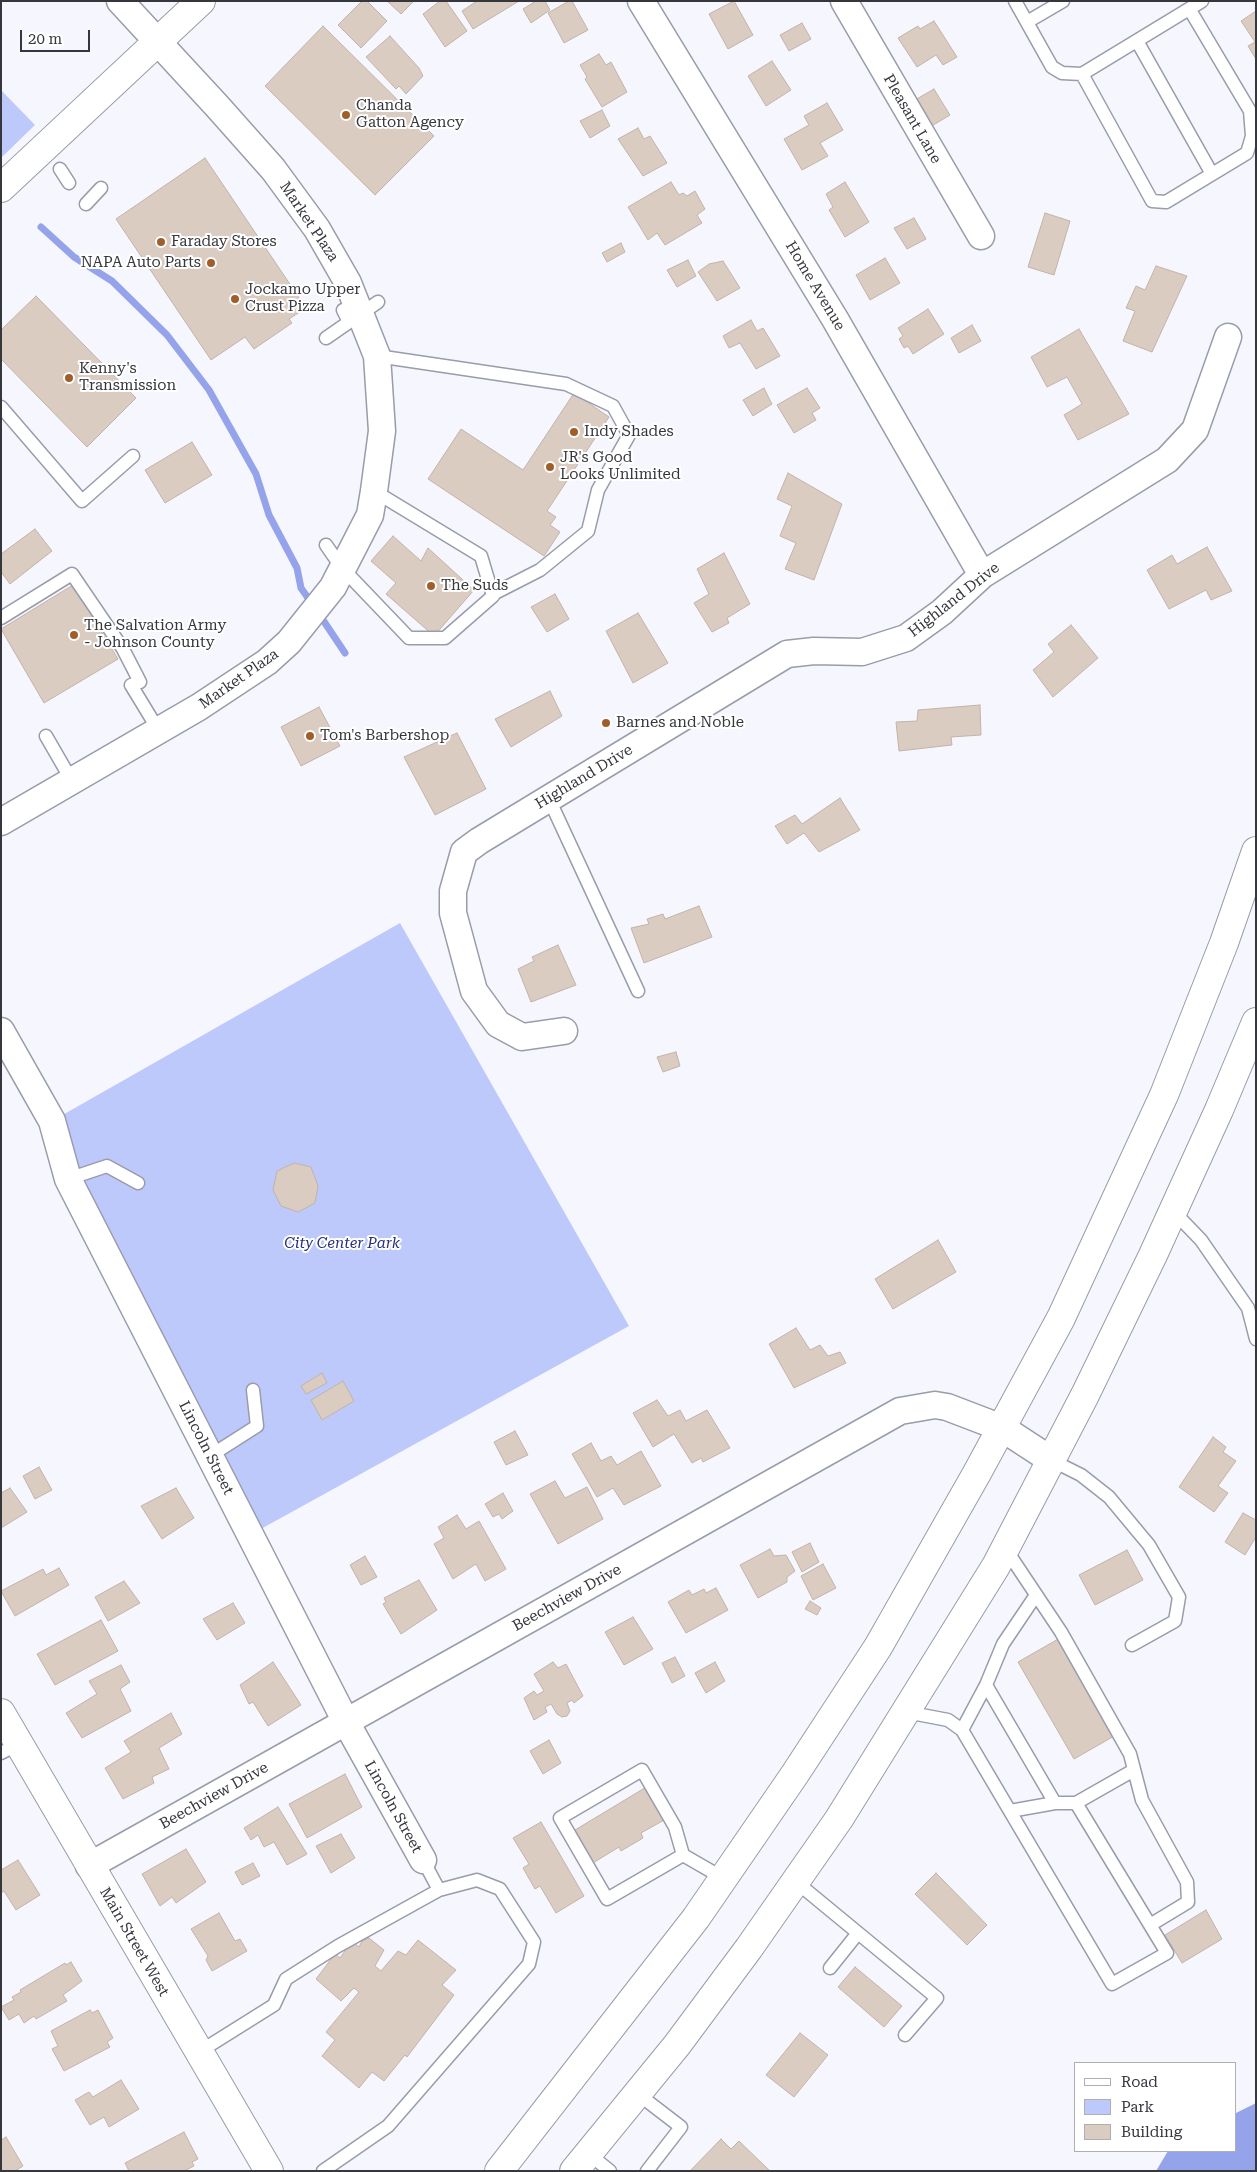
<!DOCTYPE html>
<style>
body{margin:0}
#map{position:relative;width:1257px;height:2172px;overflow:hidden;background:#f6f7fe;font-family:"Roboto Serif",serif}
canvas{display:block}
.frame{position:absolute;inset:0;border:2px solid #35373d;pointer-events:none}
.legend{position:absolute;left:1074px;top:2062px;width:162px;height:90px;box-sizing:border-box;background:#fff;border:1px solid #aeafb1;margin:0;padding:6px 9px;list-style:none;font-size:15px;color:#35373d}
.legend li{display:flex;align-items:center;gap:10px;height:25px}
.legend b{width:25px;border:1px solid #aeafb1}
.scale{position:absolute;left:20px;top:30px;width:70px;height:22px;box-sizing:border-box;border:2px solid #35373d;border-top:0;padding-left:6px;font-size:15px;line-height:18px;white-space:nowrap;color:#35373d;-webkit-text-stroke:4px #fff;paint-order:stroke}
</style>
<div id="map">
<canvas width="1257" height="2172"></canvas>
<div class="frame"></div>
<ul class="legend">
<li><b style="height:6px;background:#fff"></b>Road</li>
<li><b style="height:14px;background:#bdc9fa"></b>Park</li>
<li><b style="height:14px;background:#dbccc1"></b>Building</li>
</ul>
<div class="scale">20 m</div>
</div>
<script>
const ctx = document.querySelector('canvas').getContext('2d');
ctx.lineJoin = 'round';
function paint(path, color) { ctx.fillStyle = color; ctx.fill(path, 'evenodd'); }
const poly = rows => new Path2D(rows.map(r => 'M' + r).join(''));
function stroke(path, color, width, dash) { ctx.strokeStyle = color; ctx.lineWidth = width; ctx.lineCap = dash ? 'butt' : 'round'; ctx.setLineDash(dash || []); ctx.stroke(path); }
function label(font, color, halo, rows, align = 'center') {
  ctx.font = font + ' "Roboto Serif",serif'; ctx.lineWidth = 4; ctx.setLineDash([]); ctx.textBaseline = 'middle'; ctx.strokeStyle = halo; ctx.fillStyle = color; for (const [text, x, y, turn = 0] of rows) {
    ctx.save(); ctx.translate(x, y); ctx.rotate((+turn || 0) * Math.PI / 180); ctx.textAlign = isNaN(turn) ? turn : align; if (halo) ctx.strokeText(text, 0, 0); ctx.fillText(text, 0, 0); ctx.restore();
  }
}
const green = poly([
 [1,90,35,125,1,158],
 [400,923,629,1326,250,1535,52,1121]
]);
const water = poly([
 [1256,2103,1256,2171,1156,2171,1168,2151,1236,2151,1236,2113]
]);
const stream = poly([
 [41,227,74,257,112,281,167,335,209,390,256,474,269,515,297,568,301,588,313,605],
 [319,614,345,653]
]);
const building = poly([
 [362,1,367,1,387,21,361,48,338,25,362,1],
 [387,1,414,1,401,14,387,1],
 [440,1,446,1,467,31,445,47,423,14,440,1],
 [477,1,519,1,473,29,462,11,477,1],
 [536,1,545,1,550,10,531,23,523,9,536,1],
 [569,1,572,1,588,30,564,43,548,13,569,1],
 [734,1,753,35,728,49,709,14,734,1],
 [1256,11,1256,59,1248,46,1255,42,1241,21,1256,11],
 [934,21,957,57,943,65,936,55,917,67,898,38,918,26,920,29,934,21],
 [802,23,811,39,789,51,780,35,802,23],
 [323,26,434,136,375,195,265,86,323,26],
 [390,36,419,68,423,76,406,94,399,86,396,89,366,57,390,36],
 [599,54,606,65,611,62,627,92,602,107,585,79,587,77,580,65,599,54],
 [772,61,791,90,766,106,748,76,772,61],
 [934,89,950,115,930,127,915,100,934,89],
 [827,103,843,130,820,143,828,156,802,170,784,139,809,125,804,116,827,103],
 [602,110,610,126,590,138,580,121,602,110],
 [638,128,644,139,650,136,667,163,643,176,618,139,638,128],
 [205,158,306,308,289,319,292,323,254,349,245,337,211,360,116,219,205,158],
 [671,182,679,195,683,193,687,196,695,191,705,209,697,215,702,223,665,245,657,233,648,240,628,207,671,182],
 [845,182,869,222,845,237,829,210,833,207,826,194,845,182],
 [1045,213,1070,221,1054,275,1028,267,1045,213],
 [914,218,926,239,907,249,894,228,914,218],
 [621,243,625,252,607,262,602,253,621,243],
 [885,258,900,283,870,300,856,275,885,258],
 [688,260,696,276,677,287,667,270,688,260],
 [723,261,740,288,717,301,698,272,709,264,723,261],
 [1156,266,1187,276,1152,352,1123,341,1135,311,1126,308,1136,286,1145,290,1156,266],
 [36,296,136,398,87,447,1,359,1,330,36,296],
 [928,309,944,334,913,354,908,346,904,348,899,339,903,336,898,328,928,309],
 [751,320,757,331,763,328,780,356,756,369,740,343,729,348,723,336,751,320],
 [972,325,981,341,959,353,951,338,972,325],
 [1079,329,1129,414,1078,440,1064,415,1082,404,1067,377,1047,387,1031,357,1079,329],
 [764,388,772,404,753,416,743,400,764,388],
 [807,388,820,408,812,413,816,420,794,433,777,405,807,388],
 [574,393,609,417,547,511,556,517,550,525,560,532,544,556,428,479,461,429,523,470,574,393],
 [192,442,212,475,165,503,145,470,192,442],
 [788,473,842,504,814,580,785,569,796,543,780,536,792,506,777,499,788,473],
 [35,529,52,551,10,584,1,572,1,554,35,529],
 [393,536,421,561,428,548,474,590,434,636,386,594,396,583,371,561,393,536],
 [1207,547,1232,591,1211,600,1206,590,1169,609,1147,570,1172,555,1177,564,1207,547],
 [724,553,750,604,727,618,729,623,712,632,694,603,709,594,697,569,724,553],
 [73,585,118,659,44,703,1,629,73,585],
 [555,594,569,619,547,632,531,607,555,594],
 [638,613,668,663,633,683,606,631,638,613],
 [1071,625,1098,658,1053,697,1033,670,1054,652,1048,644,1071,625],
 [550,691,562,716,511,747,495,719,550,691],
 [980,705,981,735,951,737,952,745,899,751,896,722,917,721,918,710,980,705],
 [319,707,340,746,301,766,281,727,319,707],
 [457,733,486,789,435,815,404,757,457,733],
 [840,798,860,830,819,852,804,833,787,844,775,826,795,815,802,824,840,798],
 [699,906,712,937,644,963,631,928,649,924,647,919,663,914,665,919,699,906],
 [558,945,576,985,531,1002,518,969,534,961,532,957,558,945],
 [676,1052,680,1066,663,1072,657,1057,676,1052],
 [294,1163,311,1167,318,1186,315,1203,298,1212,281,1206,273,1190,277,1171,294,1163],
 [938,1240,956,1272,893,1309,875,1279,938,1240],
 [796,1328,810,1350,820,1345,828,1356,840,1352,846,1363,794,1388,769,1344,796,1328],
 [322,1373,327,1383,306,1394,301,1386,322,1373],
 [343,1381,354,1401,322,1420,311,1400,343,1381],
 [657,1400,668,1416,680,1410,686,1421,707,1410,730,1448,703,1462,701,1458,692,1463,674,1434,653,1447,633,1413,657,1400],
 [515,1431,528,1455,506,1465,494,1442,515,1431],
 [1213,1437,1226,1447,1223,1452,1236,1461,1218,1486,1228,1493,1214,1512,1179,1487,1213,1437],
 [591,1443,601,1461,611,1456,617,1465,641,1451,661,1486,624,1505,613,1488,597,1497,572,1454,591,1443],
 [39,1467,52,1490,35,1499,23,1476,39,1467],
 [555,1481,565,1498,587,1487,603,1519,558,1544,530,1494,555,1481],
 [10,1488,27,1512,1,1528,1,1493,10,1488],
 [176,1488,194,1518,162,1539,141,1506,176,1488],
 [503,1493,513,1511,502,1519,499,1514,493,1517,485,1504,503,1493],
 [1243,1513,1256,1520,1256,1537,1245,1555,1225,1542,1243,1513],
 [457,1515,466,1529,479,1521,506,1569,485,1581,476,1564,453,1579,434,1544,444,1538,438,1527,457,1515],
 [810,1543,819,1562,802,1572,792,1552,810,1543],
 [770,1549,774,1556,786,1555,795,1571,787,1577,787,1582,758,1598,740,1565,770,1549],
 [1127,1550,1143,1580,1095,1605,1079,1575,1127,1550],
 [365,1556,377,1577,361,1585,350,1565,365,1556],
 [823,1564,836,1588,813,1600,801,1576,823,1564],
 [59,1568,69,1585,15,1616,1,1591,43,1569,46,1575,59,1568],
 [419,1580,437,1610,401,1634,383,1604,386,1602,384,1598,419,1580],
 [124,1581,140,1603,108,1621,95,1597,124,1581],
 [716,1588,728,1610,686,1633,668,1602,689,1590,692,1595,704,1589,706,1593,716,1588],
 [810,1601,821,1608,817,1615,805,1609,810,1601],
 [233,1603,245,1623,217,1640,203,1619,233,1603],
 [633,1617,653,1649,624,1665,605,1632,633,1617],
 [101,1620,118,1651,55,1685,37,1654,101,1620],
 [1060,1638,1116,1735,1074,1759,1018,1662,1060,1638],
 [675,1657,685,1676,672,1683,662,1663,675,1657],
 [273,1662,301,1705,268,1726,253,1702,249,1704,240,1685,273,1662],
 [553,1662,558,1668,566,1664,583,1696,574,1703,572,1700,567,1703,570,1711,567,1716,562,1717,557,1714,551,1704,545,1707,547,1712,534,1720,524,1698,534,1691,537,1695,544,1691,534,1674,553,1662],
 [715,1662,725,1681,706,1693,695,1673,715,1662],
 [121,1665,130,1682,120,1689,131,1711,82,1738,66,1713,97,1694,89,1681,121,1665],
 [171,1713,182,1734,159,1748,169,1769,152,1777,154,1783,123,1799,105,1768,131,1752,124,1741,171,1713],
 [549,1740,561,1763,543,1774,530,1751,549,1740],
 [345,1774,362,1807,307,1838,289,1804,345,1774],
 [648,1786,666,1819,641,1833,643,1838,621,1851,619,1847,593,1863,575,1830,648,1786],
 [278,1807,307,1854,287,1865,274,1842,264,1847,258,1835,251,1840,244,1828,278,1807],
 [541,1822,584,1896,556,1913,540,1886,535,1889,523,1868,529,1864,513,1838,541,1822],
 [341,1834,355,1858,331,1873,316,1846,341,1834],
 [186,1849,206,1882,176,1903,172,1897,160,1906,142,1874,186,1849],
 [18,1860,40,1895,16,1910,4,1891,1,1893,1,1870,18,1860],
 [253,1863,260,1876,242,1885,235,1872,253,1863],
 [936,1873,987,1925,967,1945,915,1894,936,1873],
 [1206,1910,1222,1939,1182,1963,1165,1935,1206,1910],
 [219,1913,235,1941,240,1939,247,1951,212,1971,206,1960,208,1956,191,1929,219,1913],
 [369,1938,384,1950,375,1966,381,1971,398,1951,406,1955,418,1940,456,1970,442,1985,454,1995,407,2057,405,2055,384,2081,372,2072,359,2088,322,2056,335,2040,326,2032,359,1992,354,1988,341,2001,316,1979,335,1954,340,1958,352,1941,359,1947,362,1941,369,1938],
 [71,1962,82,1981,63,1995,67,2001,36,2019,34,2016,24,2023,19,2014,9,2020,1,2007,14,2000,12,1997,21,1992,20,1990,65,1963,66,1965,71,1962],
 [855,1967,902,2006,884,2027,838,1987,855,1967],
 [90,2010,92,2013,98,2010,113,2038,107,2042,110,2047,64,2071,52,2049,58,2046,51,2031,90,2010],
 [800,2033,828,2055,794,2097,766,2075,800,2033],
 [121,2080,139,2109,109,2127,104,2117,90,2125,75,2100,89,2092,93,2097,121,2080],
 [184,2132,198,2159,192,2162,194,2166,184,2171,129,2171,125,2163,184,2132],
 [6,2137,23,2166,15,2171,1,2171,1,2140,6,2137],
 [721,2139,731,2149,739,2141,770,2171,690,2171,721,2139]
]);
const service = poly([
 [1015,1,1052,67,1062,73,1082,74,1152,201,1166,202,1247,153,1252,136,1250,111,1190,10],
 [1027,22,1063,1],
 [1137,41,1212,174],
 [1082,74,1202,1],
 [60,169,69,183],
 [86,204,101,188],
 [343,310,349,322],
 [326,338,378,302],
 [377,356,566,384,613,406,629,435,598,490,588,531,540,570,493,594],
 [1,407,82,501,133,456],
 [326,545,342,568,409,638,445,638,493,596,481,556,374,491],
 [1,618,72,574,123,649,140,682,131,685,159,731],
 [46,736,72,781],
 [549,799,638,991],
 [68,1179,107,1166,138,1183],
 [1173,1211,1201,1240,1248,1308,1256,1339],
 [210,1456,257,1426,253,1390],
 [1051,1460,1081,1475,1109,1497,1149,1545,1179,1597,1175,1621,1132,1645],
 [986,1685,1055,1803],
 [906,1712,948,1720,962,1730,1112,1984,1167,1953,1150,1925,1188,1902,1187,1882,1142,1800,1130,1754,1061,1632,1005,1548],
 [962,1730,986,1685,1003,1644,1036,1595],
 [1,1753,19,1744],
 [1134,1770,1076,1803,1150,1925],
 [1010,1811,1055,1803,1076,1803],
 [683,1855,675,1827,642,1770,560,1818,607,1899,683,1855,723,1878],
 [423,1860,439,1890],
 [795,1881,937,1998,905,2035],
 [830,1968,858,1933],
 [199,2052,274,2005,286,1979,338,1946,439,1890,477,1880,500,1889,534,1942,529,1964,388,2126,323,2171],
 [638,2094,681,2127,647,2171],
 [589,2154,610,2171]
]);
const minor = poly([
 [641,1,835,319,982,575],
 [844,1,981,236],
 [1,822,199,707,267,662,289,642,333,587,370,515,374,491,382,431,377,356,348,283,317,229,273,169,217,106,120,1],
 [1,1031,52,1121,68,1179,346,1722,423,1860],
 [564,1031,522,1037,498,1024,474,991,453,913,453,891,464,852,479,841,787,654,814,651,862,652,906,638,942,612,982,575,1167,460,1195,430,1228,337],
 [89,1866,900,1411,935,1405,947,1407,1002,1428,1051,1460]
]);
const secondary = poly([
 [1,188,201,1],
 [1,1713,269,2171]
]);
const primary = poly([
 [499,2171,696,1918,795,1774,878,1647,977,1473,1061,1318,1164,1095,1224,943,1256,851],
 [574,2171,677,2045,749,1948,839,1819,996,1566,1085,1395,1153,1255,1219,1110,1256,1022]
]);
const markers = [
 [346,115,5,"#a05f2a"],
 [161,242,5,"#a05f2a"],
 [211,263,5,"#a05f2a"],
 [235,299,5,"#a05f2a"],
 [69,378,5,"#a05f2a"],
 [574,432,5,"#a05f2a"],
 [550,467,5,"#a05f2a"],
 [431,586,5,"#a05f2a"],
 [74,635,5,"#a05f2a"],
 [606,723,5,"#a05f2a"],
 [310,736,5,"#a05f2a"]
];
const poiNames = [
 ["Chanda",356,106],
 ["Gatton Agency",356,123],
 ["Faraday Stores",171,242],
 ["NAPA Auto Parts",201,263,"right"],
 ["Jockamo Upper",245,290],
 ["Crust Pizza",245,307],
 ["Kenny's",79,369],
 ["Transmission",79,386],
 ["Indy Shades",584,432],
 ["JR's Good",560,458],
 ["Looks Unlimited",560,475],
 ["The Suds",441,586],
 ["The Salvation Army",84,626],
 ["- Johnson County",84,643],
 ["Barnes and Noble",616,723],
 ["Tom's Barbershop",320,736]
];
const streetNames = [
 ["Pleasant Lane",912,119,60],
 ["Market Plaza",309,222,56],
 ["Home Avenue",815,286,59],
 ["Highland Drive",954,600,-38],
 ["Market Plaza",239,679,-35],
 ["Highland Drive",584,777,-31],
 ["Lincoln Street",206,1448,63],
 ["Beechview Drive",567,1598,-29],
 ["Beechview Drive",214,1796,-29],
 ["Lincoln Street",393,1807,61],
 ["Main Street West",134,1942,60]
];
const parkNames = [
 ["City Center Park",342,1244]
];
paint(green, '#bdc9fa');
paint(water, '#95a4ea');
stroke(stream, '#95a4ea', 7);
paint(building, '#dbccc1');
stroke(building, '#c2b3a8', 1);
stroke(service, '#989cab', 15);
stroke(minor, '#989cab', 29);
stroke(secondary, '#989cab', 30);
stroke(primary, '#989cab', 30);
stroke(service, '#fff', 12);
stroke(minor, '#fff', 26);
stroke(secondary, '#fff', 28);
stroke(primary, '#fff', 28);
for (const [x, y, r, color] of markers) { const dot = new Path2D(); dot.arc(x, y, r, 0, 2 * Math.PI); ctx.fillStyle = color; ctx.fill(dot); stroke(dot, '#fff', 2); }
label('15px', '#35373d', '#fff', poiNames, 'left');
label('15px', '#35373d', '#fff', streetNames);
label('italic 15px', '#292f7e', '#fff', parkNames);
</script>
